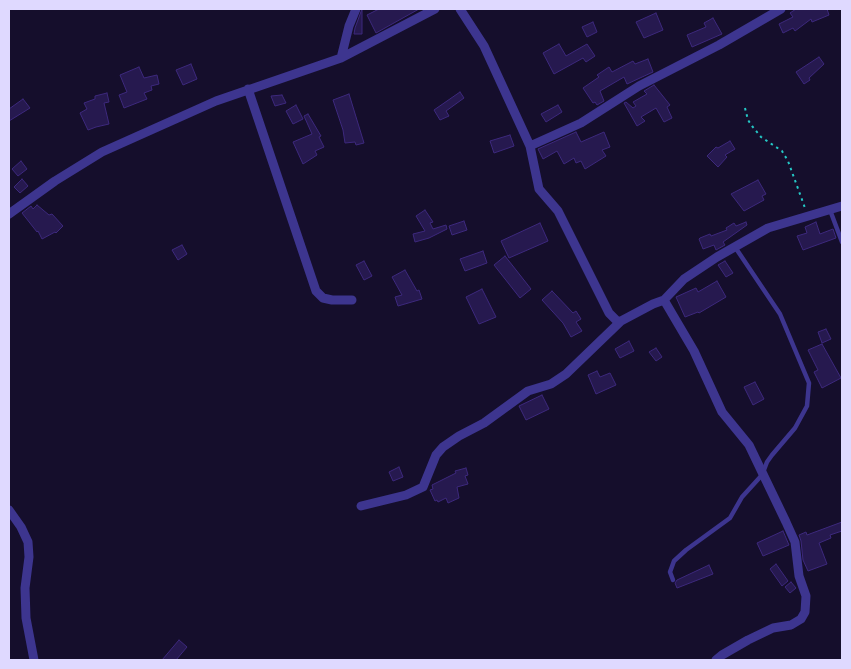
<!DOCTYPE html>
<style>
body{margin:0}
#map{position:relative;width:851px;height:669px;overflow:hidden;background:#150e2c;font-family:Mulish,sans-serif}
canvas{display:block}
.frame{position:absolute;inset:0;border:10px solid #dfd9ff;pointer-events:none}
</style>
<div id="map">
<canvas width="851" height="669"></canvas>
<div class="frame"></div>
</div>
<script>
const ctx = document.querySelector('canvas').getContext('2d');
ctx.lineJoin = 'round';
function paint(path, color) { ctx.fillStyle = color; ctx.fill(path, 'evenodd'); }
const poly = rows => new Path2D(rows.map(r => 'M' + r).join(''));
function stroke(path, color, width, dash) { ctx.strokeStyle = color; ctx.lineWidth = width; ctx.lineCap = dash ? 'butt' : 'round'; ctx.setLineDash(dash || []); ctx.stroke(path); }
const building = poly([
 [362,9,362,34,354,34,355,28,362,9],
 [379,9,419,9,376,33,367,15,379,9],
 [796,9,827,9,829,15,812,22,811,19,795,31,793,28,783,33,779,24,793,17,790,13,796,9],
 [656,13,663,30,644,38,636,22,656,13],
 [713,18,722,34,692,47,687,35,706,27,704,23,713,18],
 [593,22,597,32,587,37,582,27,593,22],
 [559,44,566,56,587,44,595,56,586,62,583,58,554,74,543,53,559,44],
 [819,57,824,64,809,78,810,80,804,84,796,72,819,57],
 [648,59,653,72,627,84,624,77,600,91,604,101,597,105,595,102,593,103,583,88,599,77,597,75,609,67,612,72,633,61,635,64,648,59],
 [191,64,197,79,183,85,176,70,191,64],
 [139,67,144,78,157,75,159,84,151,86,152,90,144,93,147,99,124,108,119,95,127,92,120,75,139,67],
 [654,85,670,105,667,107,672,118,664,122,656,108,641,117,645,121,637,126,624,103,626,102,633,108,636,106,633,102,647,94,644,91,654,85],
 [460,92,464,98,446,111,449,116,440,120,434,110,460,92],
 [107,93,109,102,104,103,109,124,96,127,88,130,80,113,87,109,84,103,95,99,95,96,107,93],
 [349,94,364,143,356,145,355,142,345,143,343,130,333,100,349,94],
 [282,95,286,103,275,106,271,96,282,95],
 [23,99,30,108,9,121,9,109,23,99],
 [296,105,303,119,293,124,286,111,296,105],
 [558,105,562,112,546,122,541,114,558,105],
 [308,114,321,136,319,137,324,147,315,151,317,155,303,164,293,142,312,134,304,116,308,114],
 [576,132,581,142,604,132,610,147,602,150,606,156,585,169,581,161,576,163,574,158,564,164,557,151,543,159,538,149,576,132],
 [510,135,514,146,494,153,490,141,510,135],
 [730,141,735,149,725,155,727,157,718,167,707,156,716,147,718,148,730,141],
 [21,161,27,169,18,176,12,169,21,161],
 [22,179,28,186,20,193,14,187,22,179],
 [758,180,766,194,762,196,764,200,744,211,731,194,758,180],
 [37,205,49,215,52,214,63,226,56,233,55,232,42,239,38,231,37,232,22,213,31,206,33,209,37,205],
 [425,210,433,222,430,223,433,229,446,225,447,229,429,238,415,242,413,234,425,231,416,216,425,210],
 [464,221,467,230,452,235,449,226,464,221],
 [746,222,747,225,723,242,725,245,716,250,714,245,703,249,699,239,700,238,710,234,711,236,727,230,726,228,734,223,736,226,746,222],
 [816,222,820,234,833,229,836,238,803,250,797,236,807,233,805,227,816,222],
 [540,223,548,241,509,258,501,241,540,223],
 [182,245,187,254,178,260,172,250,182,245],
 [483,251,487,263,465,271,460,259,483,251],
 [505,256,531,289,520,298,494,265,505,256],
 [364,261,372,276,364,280,356,265,364,261],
 [725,261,733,273,726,277,718,265,725,261],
 [405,270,417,291,419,290,422,299,398,306,395,297,402,295,392,277,405,270],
 [717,281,726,297,699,313,698,312,685,317,676,297,696,288,698,292,717,281],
 [482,289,496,317,479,324,466,297,482,289],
 [552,291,573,313,576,311,581,319,576,322,582,331,571,337,563,323,542,300,552,291],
 [826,329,831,339,822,343,818,332,826,329],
 [629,341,634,351,620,358,615,349,629,341],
 [822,344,841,378,822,388,814,372,818,370,808,350,822,344],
 [656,348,662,357,656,361,649,352,656,348],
 [597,371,600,377,610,373,616,385,596,394,588,375,597,371],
 [755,382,764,399,753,405,744,387,755,382],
 [542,395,549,409,526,420,519,406,542,395],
 [399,467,403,477,393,481,389,472,399,467],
 [466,468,468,475,465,476,468,484,457,487,459,498,448,503,446,498,438,502,437,500,435,501,430,490,433,489,432,485,456,473,455,471,466,468],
 [842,522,842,531,830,535,831,538,819,543,827,564,808,571,803,560,801,541,799,535,806,532,807,535,842,522],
 [783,531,789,545,763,556,757,543,783,531],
 [776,564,788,581,782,586,770,569,776,564],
 [709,565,713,574,677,588,675,583,677,580,709,565],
 [791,582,796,588,790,593,785,587,791,582],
 [179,640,187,647,176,660,162,660,179,640]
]);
const path = poly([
 [745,108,748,120,752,126,761,137,782,151,788,161,805,208]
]);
const service = poly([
 [830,210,842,242],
 [673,580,670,572,674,561,686,550,730,518,742,497,762,475,767,462,772,455,795,428,807,406,809,383,780,314,735,247]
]);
const minor = poly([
 [460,9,484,46,530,146,539,189,558,211,609,313,617,321,621,321,653,304,664,300,684,279,717,257,768,228,842,206],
 [341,58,349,26,356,9],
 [248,89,316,291,323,298,332,300,352,300],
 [530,146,581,123,639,86,719,45,781,9],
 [9,214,55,181,102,152,216,101,341,58,435,9],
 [664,300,694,351,722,412,749,445,786,522,795,542,799,576,806,596,805,612,801,619,791,625,773,628,748,640,722,655,716,660],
 [361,506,406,495,423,487,436,455,443,447,459,436,484,423,528,391,551,384,566,374,621,321],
 [9,510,21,527,28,542,29,557,25,588,26,618,34,660]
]);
paint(building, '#26194f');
stroke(building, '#3d297d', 1);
stroke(path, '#25c8c6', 2, [2.5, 4]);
stroke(service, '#3d358f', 4.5);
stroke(minor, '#3d358f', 9);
</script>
